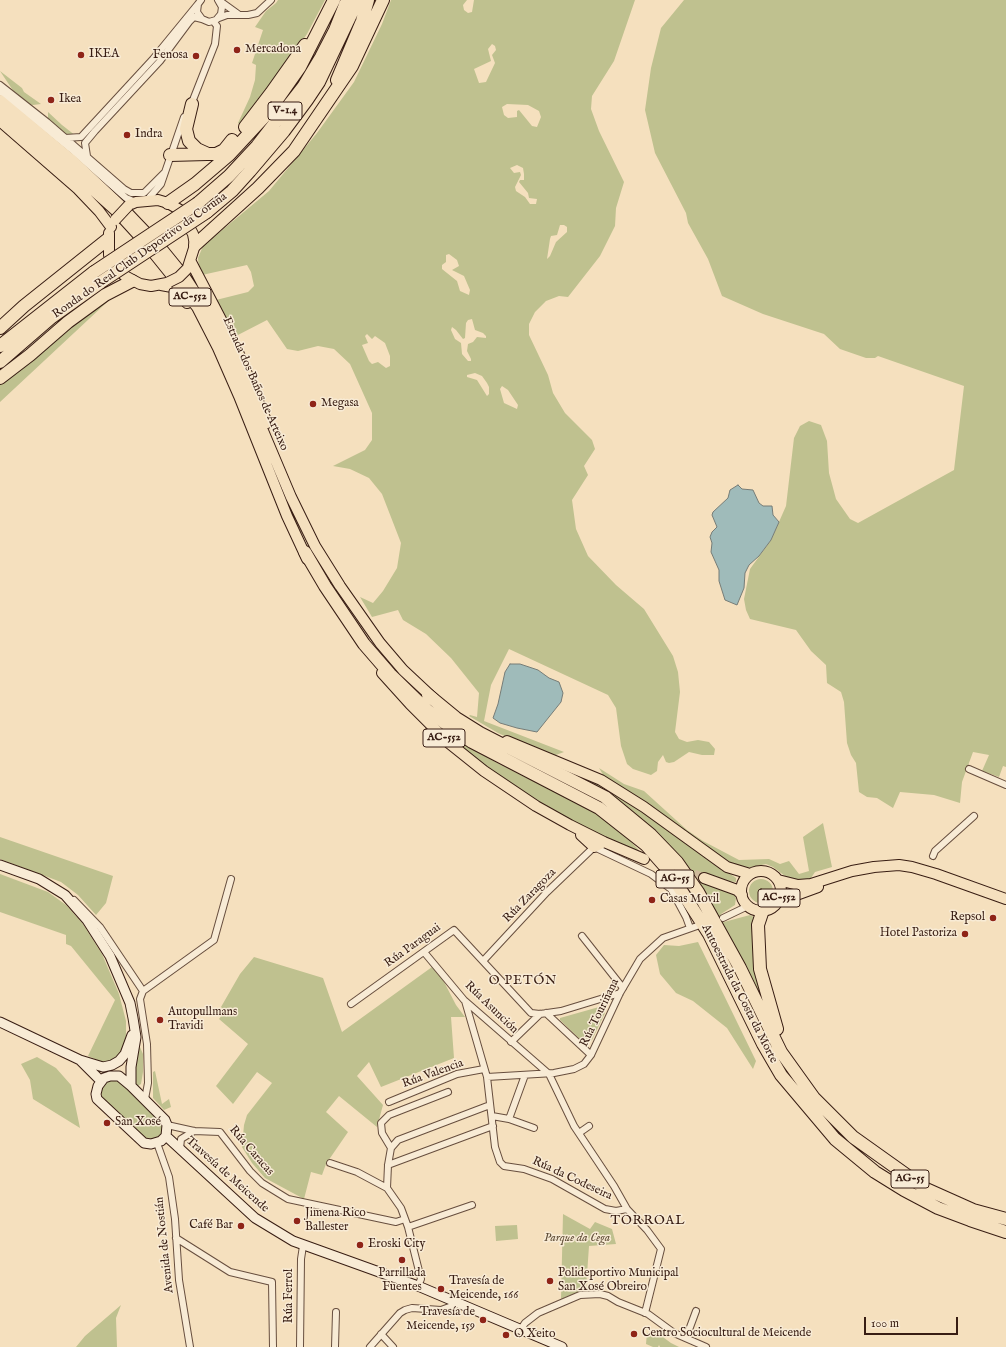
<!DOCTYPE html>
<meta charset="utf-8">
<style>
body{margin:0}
#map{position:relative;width:1006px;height:1347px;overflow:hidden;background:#f5e0be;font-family:"IM FELL English",serif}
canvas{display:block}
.scale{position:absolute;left:864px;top:1317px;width:94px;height:18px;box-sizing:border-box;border:2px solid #381d13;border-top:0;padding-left:5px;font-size:12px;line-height:14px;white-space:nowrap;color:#381d13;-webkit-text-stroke:3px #f8ebd5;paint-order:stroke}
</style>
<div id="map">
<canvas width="1006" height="1347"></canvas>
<div class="scale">100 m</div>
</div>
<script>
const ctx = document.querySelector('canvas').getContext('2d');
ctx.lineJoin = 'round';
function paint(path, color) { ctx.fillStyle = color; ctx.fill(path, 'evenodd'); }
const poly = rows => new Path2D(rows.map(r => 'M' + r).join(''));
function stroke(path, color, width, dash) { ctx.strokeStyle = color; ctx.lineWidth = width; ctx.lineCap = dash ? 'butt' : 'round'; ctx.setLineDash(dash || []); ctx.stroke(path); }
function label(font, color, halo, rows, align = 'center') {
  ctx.font = font + ' "IM FELL English",serif'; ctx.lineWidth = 3; ctx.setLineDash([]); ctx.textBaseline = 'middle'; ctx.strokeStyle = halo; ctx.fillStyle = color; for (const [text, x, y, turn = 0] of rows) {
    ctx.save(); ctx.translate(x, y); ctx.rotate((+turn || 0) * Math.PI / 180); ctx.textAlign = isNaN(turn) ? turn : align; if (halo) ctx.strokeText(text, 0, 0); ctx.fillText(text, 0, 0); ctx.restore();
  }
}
const green = poly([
 [278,0,325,0,307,34,274,82,241,126,238,123,250,97,255,80,256,65,252,63,263,30,255,27,266,11,276,3],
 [391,0,467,0,463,5,464,10,468,13,472,12,474,0,635,0,614,61,592,96,591,109,599,131,624,182,616,208,615,226,600,256,568,297,559,296,546,301,535,312,529,324,529,335,548,375,553,393,565,413,592,440,595,449,584,466,588,475,572,500,576,529,588,556,616,585,644,609,673,656,678,672,680,692,675,732,679,739,687,742,698,740,709,742,715,749,714,755,702,755,689,752,674,762,669,763,666,762,663,755,658,762,657,771,651,775,633,769,627,764,621,746,616,708,608,695,509,649,491,685,484,721,564,752,553,756,526,746,498,733,469,716,470,715,477,717,479,693,451,658,426,634,403,620,398,610,372,617,360,597,373,603,383,591,397,568,401,543,382,494,369,478,350,469,333,466,365,450,372,440,372,413,350,364,334,349,318,346,298,351,287,349,267,320,236,336,216,300,248,292,254,286,251,272,247,265,202,275,199,269,198,258,203,246,269,191,317,133,354,82,382,24],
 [492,44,495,46,496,50,492,55,495,63,486,82,479,83,474,69,491,61,488,49],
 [507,104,528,105,539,111,541,117,537,127,532,126,519,110,517,111,517,117,508,118,504,115,502,107],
 [517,165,523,168,524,174,524,180,520,180,519,182,528,193,529,198,537,199,536,204,530,204,525,197,516,191,515,187,521,175,520,172,514,173,510,168],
 [560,225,564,225,567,227,567,232,556,242,550,256,547,259,550,239,551,236,557,235],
 [449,254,457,260,459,266,452,270,464,276,470,290,469,295,460,291,457,281,442,269,442,265,446,262,446,255],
 [472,319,475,330,483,333,486,336,486,338,477,337,473,342,468,344,467,351,471,359,471,361,468,361,462,354,461,343,455,339,451,330,452,327,456,330,463,339,465,338,466,323,468,320],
 [367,334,372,339,375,336,385,343,390,356,390,366,386,368,378,362,372,364,369,361,362,345,368,343,365,336],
 [475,373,482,376,487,383,489,387,489,394,487,396,477,380,467,377,467,375],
 [502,386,508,390,518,405,517,409,504,403,500,389],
 [684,0,1006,0,1006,767,1003,766,999,777,982,771,989,755,973,752,962,782,960,803,934,795,900,792,893,808,877,798,867,797,859,792,856,763,851,755,847,743,844,702,841,692,827,683,826,665,811,651,796,630,750,619,746,610,744,599,750,569,771,540,786,506,794,438,800,426,809,421,821,425,827,441,829,473,836,499,850,519,858,523,954,470,964,386,878,356,875,358,866,358,840,349,824,334,763,314,722,296,708,259,688,223,686,213,655,153,645,110,651,68,661,28],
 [0,71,22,88,24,92,41,104,33,105,27,104,16,95],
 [48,112,62,125,76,136,67,135,48,120],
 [119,291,0,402,0,384,57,337],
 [455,739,499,764,591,810,625,835,645,857,575,825,507,783,454,742],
 [599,768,624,784,644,791,687,830,703,841,739,860,769,859,780,864,789,861,799,874,809,871,803,837,823,823,832,867,815,872,809,881,797,881,785,876,773,867,766,864,748,868,733,865,605,778],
 [569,771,610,788,736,878,736,882,726,881,736,898,735,905,721,914,724,922,750,915,754,917,758,983,763,1002,728,933,701,886,656,832,625,806,603,790],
 [0,837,113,876,106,903,96,915,78,895,61,882,0,859],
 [0,874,48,892,66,905,83,924,102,954,119,994,126,1021,126,1036,125,1046,118,1058,104,1063,88,1056,115,1000,71,946,66,944,66,935,0,912],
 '749 891a12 12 0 1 1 24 0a12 12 0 1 1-24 0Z',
 [698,942,756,1061,753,1069,727,1028,693,1001,676,993,660,974,656,955,664,945,679,946],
 [254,957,323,978,342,1032,432,967,442,978,456,1005,465,1017,451,1017,454,1058,381,1087,369,1062,357,1076,383,1105,377,1127,339,1096,326,1112,348,1132,326,1164,322,1175,311,1172,304,1199,265,1178,252,1163,242,1147,244,1125,247,1115,272,1083,257,1072,233,1104,216,1086,248,1044,219,1019,225,1011,221,1007,240,974],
 [599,1007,603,1008,605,1013,592,1040,588,1043,584,1043,560,1020,560,1018],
 [139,1045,143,1054,143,1072,141,1084,138,1086,135,1083,134,1078],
 [37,1057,56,1068,71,1085,80,1128,33,1099,30,1080,21,1064],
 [155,1071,162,1104,169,1099,171,1107,164,1110,153,1098,153,1072],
 [112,1080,120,1082,163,1123,162,1132,159,1136,155,1139,145,1138,104,1101,101,1094,102,1087,105,1083],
 [563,1214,590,1229,595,1222,612,1229,616,1244,589,1246,586,1289,561,1299],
 [517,1225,518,1239,496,1241,495,1226],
 [121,1305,116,1318,117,1347,76,1347,85,1336],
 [656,1332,671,1343,679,1347,660,1347,659,1345,658,1347,653,1347,646,1344,647,1333,652,1334]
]);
const water = poly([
 [738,485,742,489,753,490,759,503,763,506,772,506,773,515,779,522,771,540,759,556,749,565,745,573,744,588,737,605,725,600,719,581,719,570,711,552,712,543,710,537,712,532,717,527,712,515,713,512,728,498,730,490,738,485],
 [510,664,520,664,538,670,549,678,559,682,563,693,561,702,537,732,517,728,500,723,493,718,498,704,505,672,510,664]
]);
const primaryTunnel = poly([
 [680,870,704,878]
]);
const street = poly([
 [201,0,198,4,197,12,202,19,209,22,216,20,221,14,222,7,218,0],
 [220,1,238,14],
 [219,18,227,15,248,15,257,13,271,0],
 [0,85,47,122,124,189,131,193,144,193,164,173],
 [0,91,73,151,126,198,136,202],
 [191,105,215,44,217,26,213,21],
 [65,138,81,137,153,59,198,4],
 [87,156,85,143,95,131,160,61,189,22,194,17,202,19],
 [147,200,161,184,184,117],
 [969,769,1006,785],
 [933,856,935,851,974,816],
 [74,900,100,927,143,991],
 [723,918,748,906],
 [582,936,623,988],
 [424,952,464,1000,549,1074,574,1126,614,1186,627,1209,647,1230,661,1249,645,1313],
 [483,961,547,892,594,847,651,874,671,889,686,917,690,928],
 [465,1001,487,1077,495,1147,500,1162,504,1166,524,1169,552,1179,605,1209,616,1211,627,1209],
 [351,1004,454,930,531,1013,540,1014,561,1011,620,993],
 [546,1013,591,1055],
 [511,1042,540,1014],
 [487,1077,554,1073,574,1069,584,1064,591,1055,620,993,640,959,663,938,697,926],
 [145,1099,148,1083,147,1044,140,999,143,991,214,940,231,879],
 [389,1102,457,1074,484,1069],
 [492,1116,509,1119,534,1128],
 [509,1119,525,1075],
 [167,1125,194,1131,220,1132,250,1171,262,1183,288,1199,396,1222,405,1219],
 [579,1133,589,1126],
 [157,1143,169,1177,175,1219,179,1280,190,1347],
 [391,1148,382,1133,381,1123,389,1115,448,1092],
 [180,1149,181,1139,194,1131],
 [330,1163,357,1172,387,1188],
 [388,1165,493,1126],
 [408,1227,472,1205],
 [176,1238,230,1272,272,1282,273,1347],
 [418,1286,421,1279,408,1227,401,1208,387,1188,388,1165,391,1148,398,1140,490,1105],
 [521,1329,525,1323,538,1313,580,1295,600,1294,608,1296,618,1302,648,1314,674,1333,706,1347],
 [381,1334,393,1347],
 [686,1338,696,1311],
 [300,1347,301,1259,303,1246],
 [335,1347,336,1312],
 [370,1347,400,1313,405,1310,412,1308,441,1310,452,1306,454,1301]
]);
const secondary = poly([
 [0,865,39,879,65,895,87,920,110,956,130,1003,133,1018,136,1037,131,1067,131,1086],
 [0,1022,80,1060,101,1081],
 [80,1060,103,1067,112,1065,119,1061,125,1054,132,1035],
 [110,1076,119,1076,131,1086,165,1120,167,1125,166,1136,161,1141,151,1144,144,1143,97,1099,96,1094,98,1086,104,1078,110,1076],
 [166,1136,255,1218,293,1241,418,1286,562,1347]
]);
const primary = poly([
 [0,100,71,159,120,205,163,250,185,277,210,315,231,355,291,497,315,546,340,586,380,643,403,670,434,699],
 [0,111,66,166,116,211,147,245,197,307,218,348,239,396,287,516,307,559],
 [0,121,78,189,99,211,111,227],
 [129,205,136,202,158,200,168,203,180,210,193,234,195,245,188,267],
 [109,233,109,255,117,269,125,276,140,284,151,286,167,283],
 [191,262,238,352,267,423],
 [161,285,172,287,187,303],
 [382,673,410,704,449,743,484,771,536,806,570,825,604,842,644,859],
 [507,741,601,780,644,807,727,867,750,874],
 [581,835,594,847,604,842],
 '741 891a20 20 0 1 1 40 0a20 20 0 1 1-40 0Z',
 [704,878,737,890,742,895],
 [778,880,798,885,811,884,852,871,874,867,899,865,912,867,936,874,1006,899],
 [777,902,818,887]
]);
const highway = poly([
 [337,80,362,21,368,0],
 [192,104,186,129,189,141,197,149,208,154,216,154,224,150,232,140],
 [245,127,271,93,305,45],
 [170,155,207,154],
 [168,203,195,184,229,155,267,114,300,67,334,0],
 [198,203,229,176,257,146,303,87,321,57,335,30,347,0],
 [207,212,232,191,250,171,284,131,307,100,319,82,358,0],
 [195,245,258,188,294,151,352,66,383,0],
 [0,328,24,306,108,239],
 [0,346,94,272],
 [0,362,52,317,101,282],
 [0,378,30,355,68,322,105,295,132,281],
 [305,552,325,586,364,644,390,674,428,711,472,742,599,808,646,845,668,870,709,934,763,1044,781,1075,835,1139,875,1172,904,1190,938,1208,970,1220,1006,1232],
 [428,695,456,718,480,733,605,797,651,835,677,862,698,892,740,968,781,1052,814,1098,853,1137,926,1189,973,1210,1006,1219],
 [763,910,758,925,760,969,777,1029]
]);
const primaryBridge = poly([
 [115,220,129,205],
 [169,282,179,277,187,269]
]);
const highwayBridge = poly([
 [94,272,198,203],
 [101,282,207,212]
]);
const markers = [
 [237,50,4,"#8f2418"],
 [81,55,4,"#8f2418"],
 [196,56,4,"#8f2418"],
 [51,100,4,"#8f2418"],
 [127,135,4,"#8f2418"],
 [313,404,4,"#8f2418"],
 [652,900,4,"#8f2418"],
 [993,918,4,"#8f2418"],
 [965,934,4,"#8f2418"],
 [160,1020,4,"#8f2418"],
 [107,1123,4,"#8f2418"],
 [297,1221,4,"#8f2418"],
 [241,1226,4,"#8f2418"],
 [360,1245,4,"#8f2418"],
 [402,1260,4,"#8f2418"],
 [550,1281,4,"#8f2418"],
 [441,1289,4,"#8f2418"],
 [483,1320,4,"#8f2418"],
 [634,1334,4,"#8f2418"],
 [506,1335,4,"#8f2418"]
];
const shields = [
 [285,111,34],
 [190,297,42],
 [444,738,42],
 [675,879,38],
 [779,898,42],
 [910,1179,38]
];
const shieldNames = [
 ["V-1.4",285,111],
 ["AC-552",190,297],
 ["AC-552",444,738],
 ["AG-55",675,879],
 ["AC-552",779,898],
 ["AG-55",910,1179]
];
const poiNames = [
 ["Mercadona",245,50],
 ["IKEA",89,55],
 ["Fenosa",188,56,"right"],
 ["Ikea",59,100],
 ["Indra",135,135],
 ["Megasa",321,404],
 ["Casas Movil",660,900],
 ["Repsol",985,918,"right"],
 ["Hotel Pastoriza",957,934,"right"],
 ["Autopullmans",168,1013],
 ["Travidi",168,1027],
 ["San Xosé",115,1123],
 ["Jimena Rico",305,1214],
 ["Ballester",305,1228],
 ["Café Bar",233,1226,"right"],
 ["Eroski City",368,1245],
 ["Parrillada",402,1274,"center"],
 ["Fuentes",402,1288,"center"],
 ["Polideportivo Municipal",558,1274],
 ["San Xosé Obreiro",558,1288],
 ["Travesía de",449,1282],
 ["Meicende, 166",449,1296],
 ["Travesía de",475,1313,"right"],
 ["Meicende, 159",475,1327,"right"],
 ["Centro Sociocultural de Meicende",642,1334],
 ["O Xeito",514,1335]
];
const streetNames = [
 ["Ronda do Real Club Deportivo da Coruña",140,256,-35],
 ["Estrada dos Baños de Arteixo",255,384,66],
 ["Rúa Zaragoza",530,896,-46],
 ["Rúa Paraguai",413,946,-36],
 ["Autoestrada da Costa da Morte",739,994,63],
 ["Rúa Asunción",491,1008,44],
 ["Rúa Touriñana",600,1013,-64],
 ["Rúa Valencia",433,1074,-20],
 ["Rúa Caracas",251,1151,49],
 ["Travesía de Meicende",227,1175,42],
 ["Rúa da Codeseira",572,1179,25],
 ["Avenida de Nostián",165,1245,-96],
 ["Rúa Ferrol",290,1296,-90]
];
const parkNames = [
 ["Parque da Cega",577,1239]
];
const neighbourhoodNames = [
 ["O PETÓN",523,981],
 ["TORROAL",648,1221]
];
paint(green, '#bfc18f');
paint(water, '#9fbbba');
stroke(water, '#767c77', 1);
stroke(primaryTunnel, '#cfb99c', 10, [10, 5]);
stroke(street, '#674e3e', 8);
stroke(secondary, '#381d13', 11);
stroke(primary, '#381d13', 12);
stroke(highway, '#381d13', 14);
stroke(street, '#f8ebd5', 6);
stroke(secondary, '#f8ebd5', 9);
stroke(primary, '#f5e0be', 10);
stroke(highway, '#f5e0be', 12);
stroke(primaryBridge, '#381d13', 12, []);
stroke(highwayBridge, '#381d13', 14, []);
stroke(primaryBridge, '#f5e0be', 10);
stroke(highwayBridge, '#f5e0be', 12);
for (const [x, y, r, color] of markers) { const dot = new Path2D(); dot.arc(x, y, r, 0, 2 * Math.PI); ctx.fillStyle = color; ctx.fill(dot); stroke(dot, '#f8ebd5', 1.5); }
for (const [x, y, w] of shields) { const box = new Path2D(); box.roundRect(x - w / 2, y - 9, w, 18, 3); ctx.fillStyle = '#f8ebd5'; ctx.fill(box); stroke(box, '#381d13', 1); }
label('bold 11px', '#381d13', null, shieldNames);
label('12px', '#381d13', '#f8ebd5', poiNames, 'left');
label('12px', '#381d13', '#f8ebd5', streetNames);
label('italic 12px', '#604e38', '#f8ebd5', parkNames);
ctx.letterSpacing = '1px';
label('13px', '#381d13', '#f8ebd5', neighbourhoodNames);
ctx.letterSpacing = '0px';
</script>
